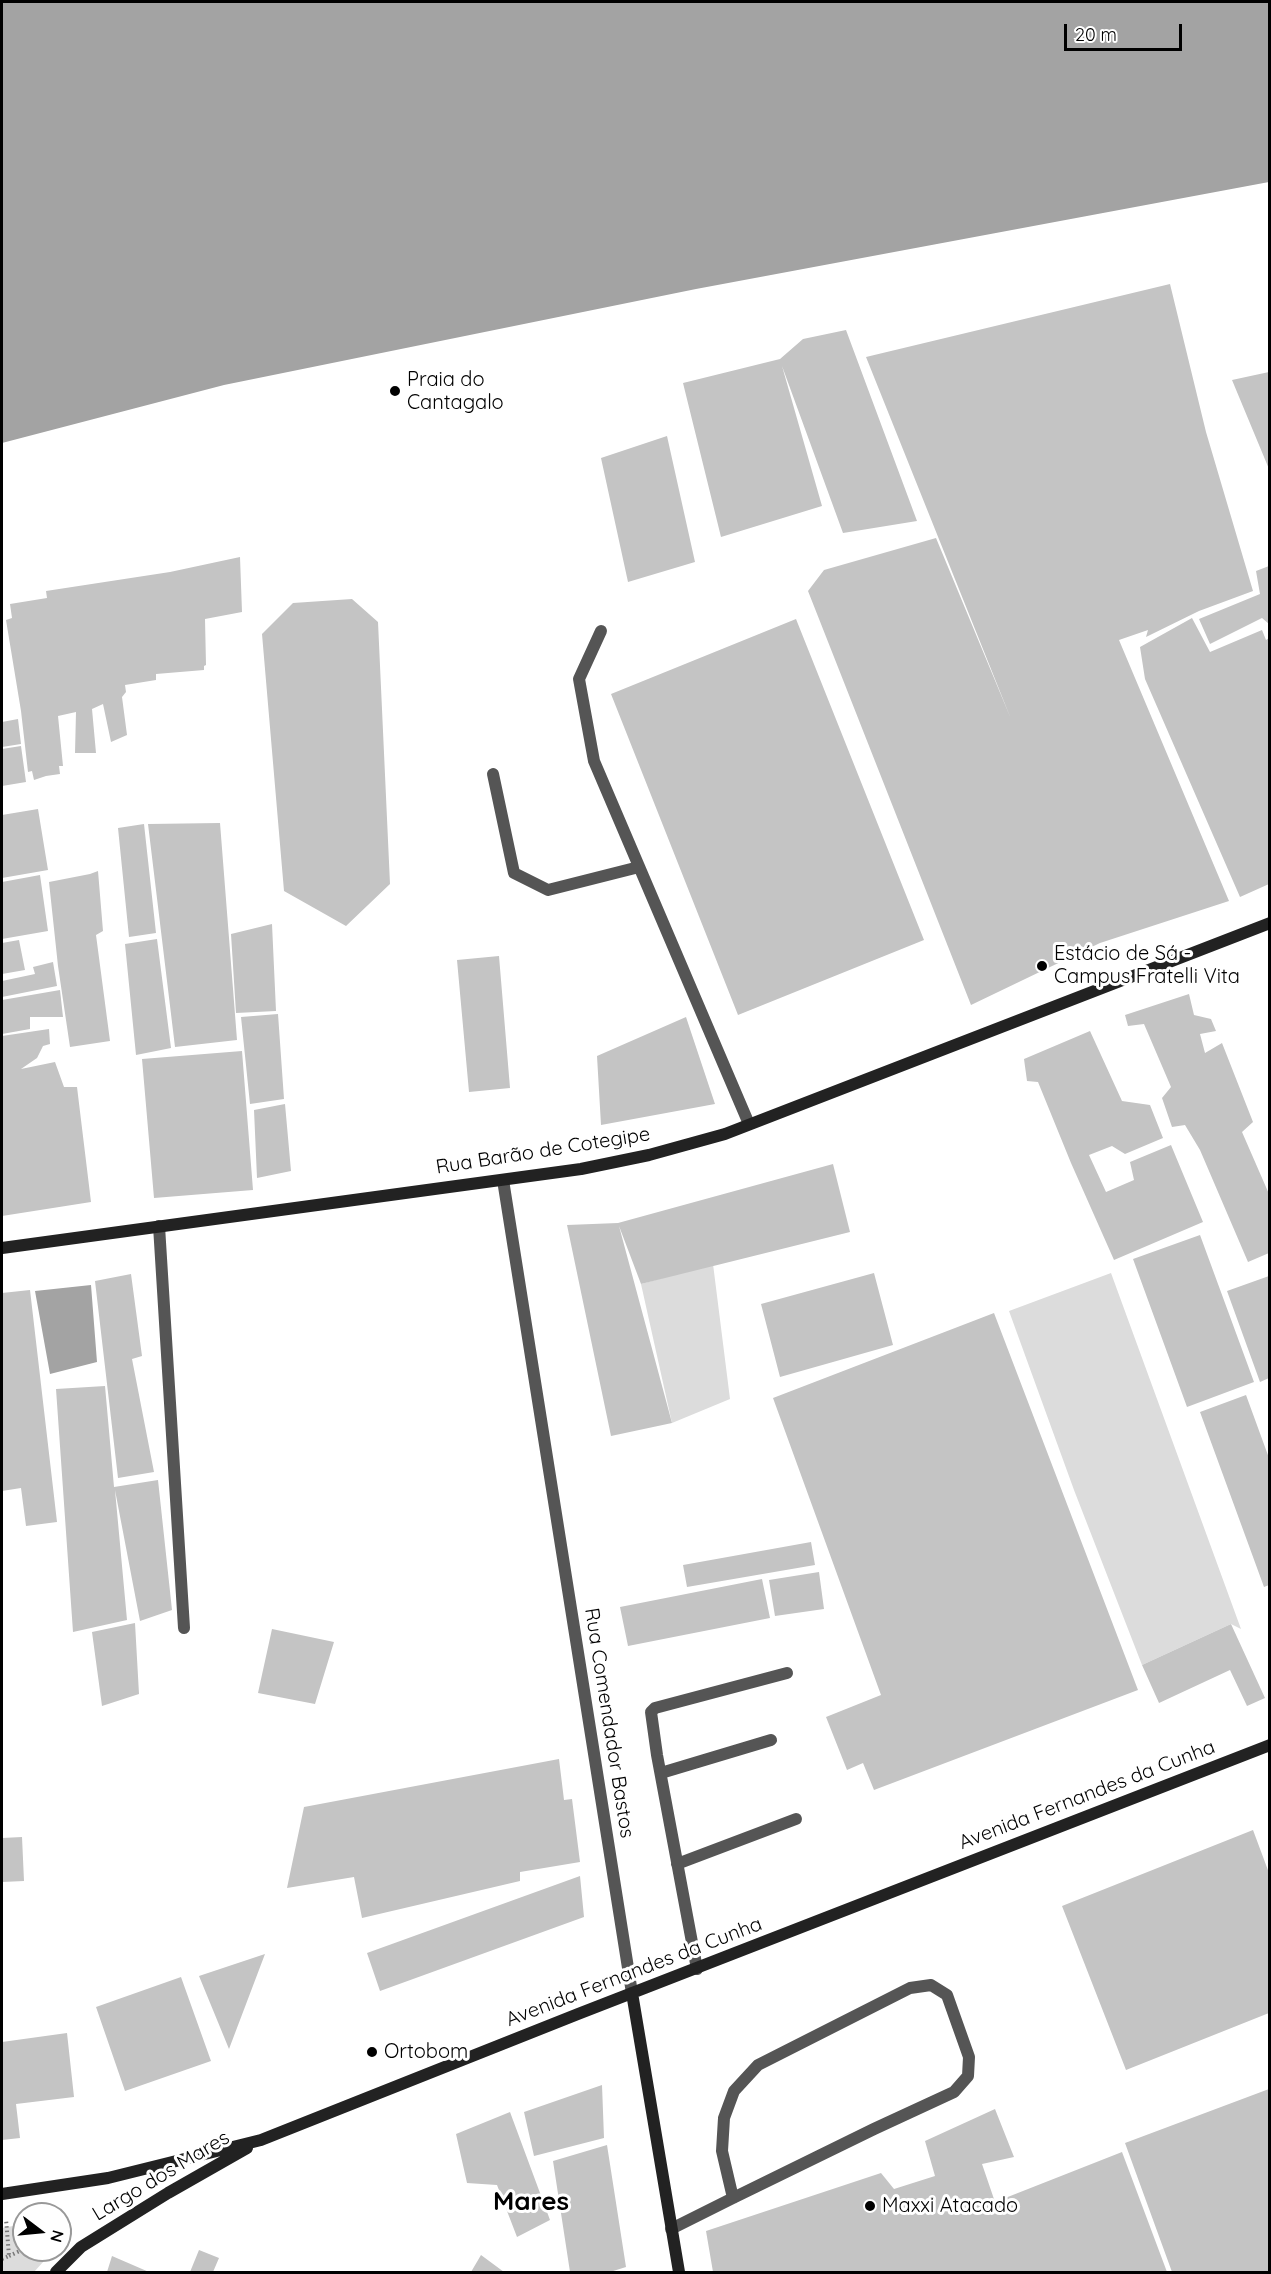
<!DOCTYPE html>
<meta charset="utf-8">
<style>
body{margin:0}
#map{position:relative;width:1271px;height:2274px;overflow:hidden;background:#fff;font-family:Quicksand,sans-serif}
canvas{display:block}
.frame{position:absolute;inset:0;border:3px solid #000;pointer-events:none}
.north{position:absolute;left:12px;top:2202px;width:60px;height:60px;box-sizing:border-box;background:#fff;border:2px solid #999;border-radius:50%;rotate:106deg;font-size:16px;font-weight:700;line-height:24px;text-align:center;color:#000}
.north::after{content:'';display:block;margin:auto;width:21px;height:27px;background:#000;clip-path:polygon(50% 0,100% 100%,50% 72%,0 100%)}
.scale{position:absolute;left:1064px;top:24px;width:118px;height:27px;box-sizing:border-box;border:3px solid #000;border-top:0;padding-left:8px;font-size:18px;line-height:21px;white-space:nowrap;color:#000;-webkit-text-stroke:4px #fff;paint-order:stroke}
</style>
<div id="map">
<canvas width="1271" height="2274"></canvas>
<div class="frame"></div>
<div class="north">N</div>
<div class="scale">20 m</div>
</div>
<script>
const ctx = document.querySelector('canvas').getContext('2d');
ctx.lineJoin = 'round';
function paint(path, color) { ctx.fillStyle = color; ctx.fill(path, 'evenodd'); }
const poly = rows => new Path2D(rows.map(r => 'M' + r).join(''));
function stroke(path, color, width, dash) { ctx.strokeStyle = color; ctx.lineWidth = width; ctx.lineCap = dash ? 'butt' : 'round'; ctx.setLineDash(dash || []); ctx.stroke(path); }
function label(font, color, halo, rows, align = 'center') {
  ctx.font = font + ' Quicksand,sans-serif'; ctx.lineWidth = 6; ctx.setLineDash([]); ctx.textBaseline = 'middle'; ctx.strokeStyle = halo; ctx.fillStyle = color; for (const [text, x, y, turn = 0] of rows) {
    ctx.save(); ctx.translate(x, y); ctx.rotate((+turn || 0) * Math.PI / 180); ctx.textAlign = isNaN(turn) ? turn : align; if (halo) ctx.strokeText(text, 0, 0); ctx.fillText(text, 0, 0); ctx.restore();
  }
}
const green = poly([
 [713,1264,730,1399,672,1423,641,1284],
 [1111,1273,1241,1629,1231,1624,1142,1665,1074,1490,1009,1311],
 [24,2224,24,2250,54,2250,34,2272,2,2272,2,2228]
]);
const water = poly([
 [2,2,1269,2,1269,182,696,289,224,385,2,443],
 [91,1285,97,1362,50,1374,35,1291]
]);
const building = poly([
 [1170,284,1206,432,1253,591,1199,611,1146,637,1148,630,1119,640,1229,901,1100,943,971,1005,808,591,824,570,936,538,1011,719,866,357],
 [846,330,917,521,843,533,782,366,822,506,721,537,683,383,780,359,803,339],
 [1269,372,1269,469,1232,380],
 [667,436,695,562,628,582,601,458],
 [240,557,242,612,205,619,206,665,204,666,204,670,156,674,156,680,125,685,126,692,122,697,127,735,111,742,103,704,92,709,96,753,75,753,76,712,58,716,63,766,59,766,60,774,46,776,34,780,32,771,28,772,21,711,6,620,12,618,10,604,47,598,46,591,170,572],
 [1269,566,1269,624,1262,618,1210,644,1199,619,1260,594,1256,571],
 [352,599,378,622,390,884,346,926,284,891,262,634,293,603],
 [1192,618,1210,652,1262,630,1266,640,1269,638,1269,884,1240,897,1145,679,1140,647],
 [796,619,924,940,738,1015,611,694],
 [18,719,21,744,2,747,2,722],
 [21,746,26,782,2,786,2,749],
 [38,809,48,870,2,878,2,815],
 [220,823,237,1040,175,1047,148,824],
 [144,824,156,933,129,937,118,828],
 [98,871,103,931,96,935,110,1041,70,1047,58,966,49,882,90,874],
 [40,875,48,931,2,939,2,882],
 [272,924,276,1011,236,1013,231,934],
 [157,939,171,1048,136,1055,125,944],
 [19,940,25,970,2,974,2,943],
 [499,956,510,1088,469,1092,457,960],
 [53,962,57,986,2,997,2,981,35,974,33,967],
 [60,990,63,1017,30,1017,30,1029,2,1034,2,1000],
 [1189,994,1194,1015,1211,1019,1216,1031,1200,1034,1205,1053,1222,1043,1253,1122,1242,1132,1269,1194,1269,1253,1248,1262,1200,1150,1185,1125,1172,1127,1162,1098,1171,1087,1144,1024,1128,1026,1125,1015],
 [278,1014,284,1099,250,1104,241,1017],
 [686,1017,715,1104,601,1125,597,1056],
 [49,1029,50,1044,43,1046,37,1058,21,1069,55,1062,64,1087,77,1087,91,1202,2,1216,2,1036],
 [1090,1031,1122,1101,1150,1105,1163,1138,1125,1154,1112,1146,1089,1155,1106,1192,1134,1180,1130,1162,1171,1145,1203,1222,1114,1260,1071,1163,1038,1082,1027,1081,1024,1059],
 [242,1051,253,1190,154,1198,142,1059],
 [285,1104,291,1171,257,1178,254,1110],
 [833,1164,850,1232,641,1284,619,1226,672,1423,611,1436,567,1225,618,1223],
 [1200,1235,1254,1382,1187,1407,1133,1259],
 [874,1273,893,1345,780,1377,761,1304],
 [131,1274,142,1356,132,1359,154,1472,118,1478,95,1281],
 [1269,1276,1269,1378,1260,1382,1227,1291],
 [30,1290,57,1522,26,1526,21,1488,2,1491,2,1293],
 [994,1313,1138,1690,874,1790,863,1763,847,1770,826,1717,881,1695,773,1398],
 [105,1386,114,1487,158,1480,172,1610,140,1621,115,1490,127,1620,73,1632,56,1389],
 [1246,1395,1269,1458,1269,1585,1264,1587,1200,1412],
 [811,1542,815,1565,687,1587,683,1565],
 [819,1572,824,1609,775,1616,769,1580],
 [762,1579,770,1618,628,1646,620,1607],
 [135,1623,139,1694,102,1706,92,1632],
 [1231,1624,1265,1698,1247,1706,1230,1670,1159,1703,1142,1665],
 [272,1629,334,1642,315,1704,258,1693],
 [559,1759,564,1800,572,1799,580,1862,520,1872,520,1881,362,1918,354,1877,287,1888,304,1807],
 [1253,1830,1269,1873,1269,2013,1126,2070,1062,1906],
 [22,1837,24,1881,2,1882,2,1838],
 [580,1876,584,1917,380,1991,367,1953],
 [265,1954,229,2049,199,1976],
 [181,1977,211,2061,125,2091,96,2007],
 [67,2033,74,2097,16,2104,20,2138,2,2140,2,2042],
 [602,2085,604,2138,534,2156,524,2112],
 [1269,2089,1269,2272,1172,2272,1125,2143],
 [995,2109,1014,2157,982,2164,995,2202,1122,2152,1167,2272,713,2272,706,2231,881,2173,894,2189,935,2176,925,2141],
 [510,2112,550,2220,517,2237,497,2185,467,2183,456,2134],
 [607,2145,626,2267,610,2272,570,2272,553,2161],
 [199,2250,219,2258,213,2272,190,2272],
 [481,2255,504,2272,471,2272],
 [112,2256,149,2272,107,2272]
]);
const path = poly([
 [9,2256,24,2249],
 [2,2259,9,2256,6,2219]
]);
const lane = poly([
 [601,631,579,679,594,761,749,1124],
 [493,774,514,873,548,890,639,867],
 [159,1226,184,1628],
 [661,1773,771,1740],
 [677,1864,796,1819],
 [697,1969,657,1755,651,1712,655,1708,787,1673],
 [671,2229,733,2198,874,2129,954,2092,968,2076,969,2057,947,1995,931,1985,910,1988,758,2065,734,2091,724,2118,722,2151,733,2198]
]);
const street = poly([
 [503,1180,632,1993]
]);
const secondary = poly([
 [2,1248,581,1169,649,1155,725,1134,1270,923],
 [632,1993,679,2272],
 [2,2194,108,2178,261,2140,578,2014,1270,1745],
 [56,2272,81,2247,168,2193,247,2148]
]);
const markers = [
 [395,391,6,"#000"],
 [1042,966,6,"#000"],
 [372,2052,6,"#000"],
 [870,2206,6,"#000"]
];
const poiNames = [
 ["Praia do",407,380],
 ["Cantagalo",407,403],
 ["Estácio de Sá -",1054,954],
 ["Campus Fratelli Vita",1054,977],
 ["Ortobom",384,2052],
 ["Maxxi Atacado",882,2206]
];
const streetNames = [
 ["Rua Barão de Cotegipe",543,1151,-9],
 ["Rua Comendador Bastos",609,1723,81],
 ["Avenida Fernandes da Cunha",1087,1795,-21],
 ["Avenida Fernandes da Cunha",634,1972,-21],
 ["Largo dos Mares",161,2176,-31]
];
const districtNames = [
 ["Mares",531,2202]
];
paint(green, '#dcdcdc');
paint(water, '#a3a3a3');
paint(building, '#c4c4c4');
stroke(path, '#777', 4, [1.5, 3]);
stroke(lane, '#555', 12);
stroke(street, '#555', 12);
stroke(secondary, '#222', 12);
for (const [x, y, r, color] of markers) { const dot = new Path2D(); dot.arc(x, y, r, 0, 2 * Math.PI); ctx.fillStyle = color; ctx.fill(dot); stroke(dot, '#fff', 2); }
label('20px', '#000', '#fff', poiNames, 'left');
label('20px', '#000', '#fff', streetNames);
label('bold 26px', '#000', '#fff', districtNames);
</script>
